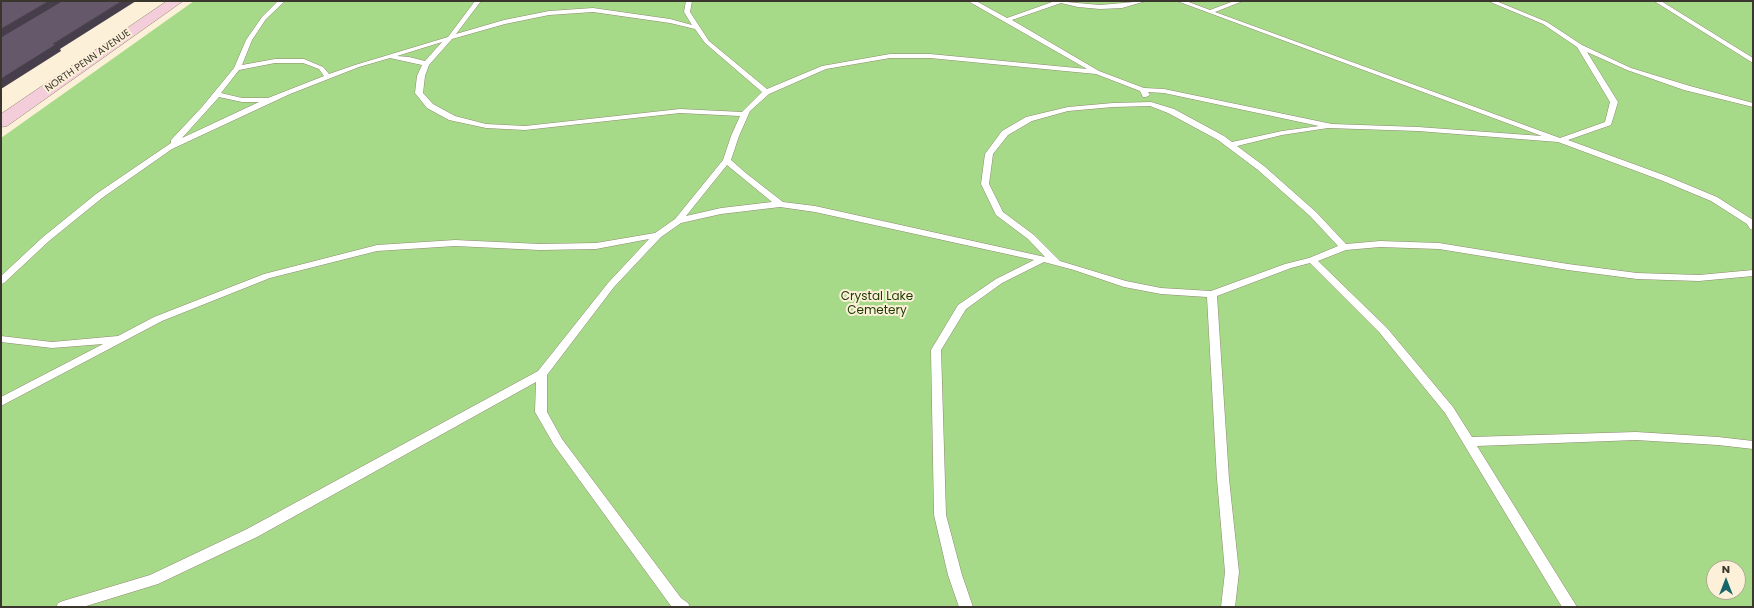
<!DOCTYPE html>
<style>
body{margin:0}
#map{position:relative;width:1754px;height:608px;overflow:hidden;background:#fcf0d8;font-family:Poppins,sans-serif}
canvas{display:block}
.frame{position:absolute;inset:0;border:2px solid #3b362d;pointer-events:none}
.north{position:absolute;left:1706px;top:560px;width:40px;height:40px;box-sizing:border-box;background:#fcf0d8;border:1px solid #afa694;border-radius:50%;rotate:0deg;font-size:11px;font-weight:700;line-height:16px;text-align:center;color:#3b362d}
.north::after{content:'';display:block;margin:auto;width:14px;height:18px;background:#17656b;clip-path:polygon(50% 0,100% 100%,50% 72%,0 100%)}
</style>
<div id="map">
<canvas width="1754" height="608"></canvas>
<div class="frame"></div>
<div class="north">N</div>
</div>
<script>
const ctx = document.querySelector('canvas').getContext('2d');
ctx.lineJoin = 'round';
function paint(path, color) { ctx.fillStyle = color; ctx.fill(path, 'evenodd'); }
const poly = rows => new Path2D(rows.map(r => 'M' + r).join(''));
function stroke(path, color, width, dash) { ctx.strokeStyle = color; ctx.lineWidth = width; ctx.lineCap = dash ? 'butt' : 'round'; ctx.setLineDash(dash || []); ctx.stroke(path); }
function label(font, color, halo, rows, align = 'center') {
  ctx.font = font + ' Poppins,sans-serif'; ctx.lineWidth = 4; ctx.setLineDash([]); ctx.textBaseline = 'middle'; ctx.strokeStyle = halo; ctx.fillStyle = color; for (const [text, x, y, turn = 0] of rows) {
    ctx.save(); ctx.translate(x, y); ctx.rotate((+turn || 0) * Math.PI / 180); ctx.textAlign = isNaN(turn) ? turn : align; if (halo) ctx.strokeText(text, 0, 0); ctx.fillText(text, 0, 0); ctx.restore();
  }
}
const green = poly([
 [194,1,1753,1,1753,607,1,607,1,138],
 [1714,568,1738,568,1738,592,1714,592]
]);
const lane = poly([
 [278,1,285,1,266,19,252,40,242,65,275,59,304,59,323,67,329,74,355,65,448,37,475,1,481,1,456,34,504,20,549,11,593,8,670,19,692,25,684,12,686,1,692,1,690,12,709,41,767,89,822,66,890,54,930,54,1087,69,968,1,976,1,1007,18,1055,1,1100,5,1146,1,1122,8,1100,9,1078,7,1061,3,1012,20,1099,71,1144,88,1164,89,1332,124,1418,127,1542,136,1177,1,1186,1,1210,10,1234,1,1243,1,1215,12,1560,138,1605,122,1610,102,1577,47,1543,24,1488,1,1496,1,1547,22,1582,45,1631,68,1690,86,1753,103,1753,107,1684,90,1627,70,1587,52,1618,102,1611,125,1568,140,1669,177,1717,197,1753,220,1753,230,1750,229,1747,224,1711,201,1663,181,1558,142,1418,131,1328,128,1282,135,1237,146,1264,166,1316,212,1346,244,1380,241,1439,243,1568,264,1637,273,1699,275,1753,270,1753,276,1699,281,1637,279,1568,270,1439,249,1380,247,1346,250,1318,261,1387,328,1453,407,1472,437,1636,432,1718,437,1753,441,1753,449,1718,445,1636,440,1477,446,1577,607,1562,607,1445,413,1379,332,1310,263,1291,268,1217,296,1229,479,1239,572,1235,607,1221,607,1225,572,1217,479,1207,297,1161,294,1124,287,1074,270,1044,262,1002,283,966,309,941,350,946,515,962,575,973,607,959,607,948,575,934,515,931,350,958,305,996,279,1034,260,815,212,780,207,721,214,681,223,661,237,614,287,547,375,547,412,562,439,681,598,688,603,690,607,671,606,554,445,535,412,536,382,257,537,158,584,83,607,56,607,58,603,63,601,150,575,247,529,538,371,608,283,649,239,596,249,540,250,455,246,377,251,270,278,162,321,1,406,1,397,103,344,52,348,1,342,1,336,52,342,118,336,154,317,264,274,377,245,455,240,540,244,596,243,655,233,675,219,723,160,731,136,740,116,680,113,525,130,486,128,449,120,427,108,415,93,417,76,422,65,390,58,359,67,290,94,172,149,102,198,49,241,4,283,1,284,1,276,43,237,96,194,171,143,171,140,202,107,234,68,246,40,262,17,278,1],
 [593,12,670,23,695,29,705,43,762,92,742,112,680,109,525,126,486,124,455,116,433,104,423,93,425,76,429,65,452,39,505,24,549,15,593,12],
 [442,42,425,61,409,57,397,56,442,42],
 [890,58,930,58,1096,74,1140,91,1143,97,1146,97,1150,95,1148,92,1164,93,1319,126,1282,131,1232,142,1224,136,1174,109,1151,102,1113,103,1068,107,1026,117,1002,131,985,154,981,184,996,215,1028,239,1045,257,815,206,783,202,747,174,731,160,739,136,750,111,769,94,826,69,890,58],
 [275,63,303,63,319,69,324,76,268,98,242,98,221,93,239,70,275,63],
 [219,97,242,102,259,102,182,138,219,97],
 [1150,106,1168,113,1218,140,1258,170,1310,216,1338,246,1309,258,1285,264,1211,291,1161,288,1126,281,1060,261,1034,235,1003,212,989,184,993,154,1008,135,1032,121,1068,111,1113,107,1150,106],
 [727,165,772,202,721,208,686,216,727,165],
 [1654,1,1661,1,1753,58,1753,63,1654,1]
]);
const secondary = poly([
 [167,1,183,1,7,126,1,127,1,114,167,1]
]);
const shadedWall = poly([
 [49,1,64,1,1,38,1,29],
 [122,1,136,1,60,49,61,51,1,89,1,79,53,44]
]);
const building = poly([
 [1,1,49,1,1,29,1,1],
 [62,1,122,1,53,44,57,44,1,79,1,37,62,1]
]);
const farStreetnames = [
 ["NORTH PENN AVENUE",88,61,-35]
];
const parkNames = [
 ["Crystal Lake",877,297],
 ["Cemetery",877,311]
];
paint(green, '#a6da89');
stroke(lane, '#918771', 1);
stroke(secondary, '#918771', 1);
paint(lane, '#fff');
paint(secondary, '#f4cdda');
paint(shadedWall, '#473e4b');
paint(building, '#66586b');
stroke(building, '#473e4b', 1);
label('10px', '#3b362d', '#fcf0d8', farStreetnames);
label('12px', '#1b3b00', '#fcf0d8', parkNames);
</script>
